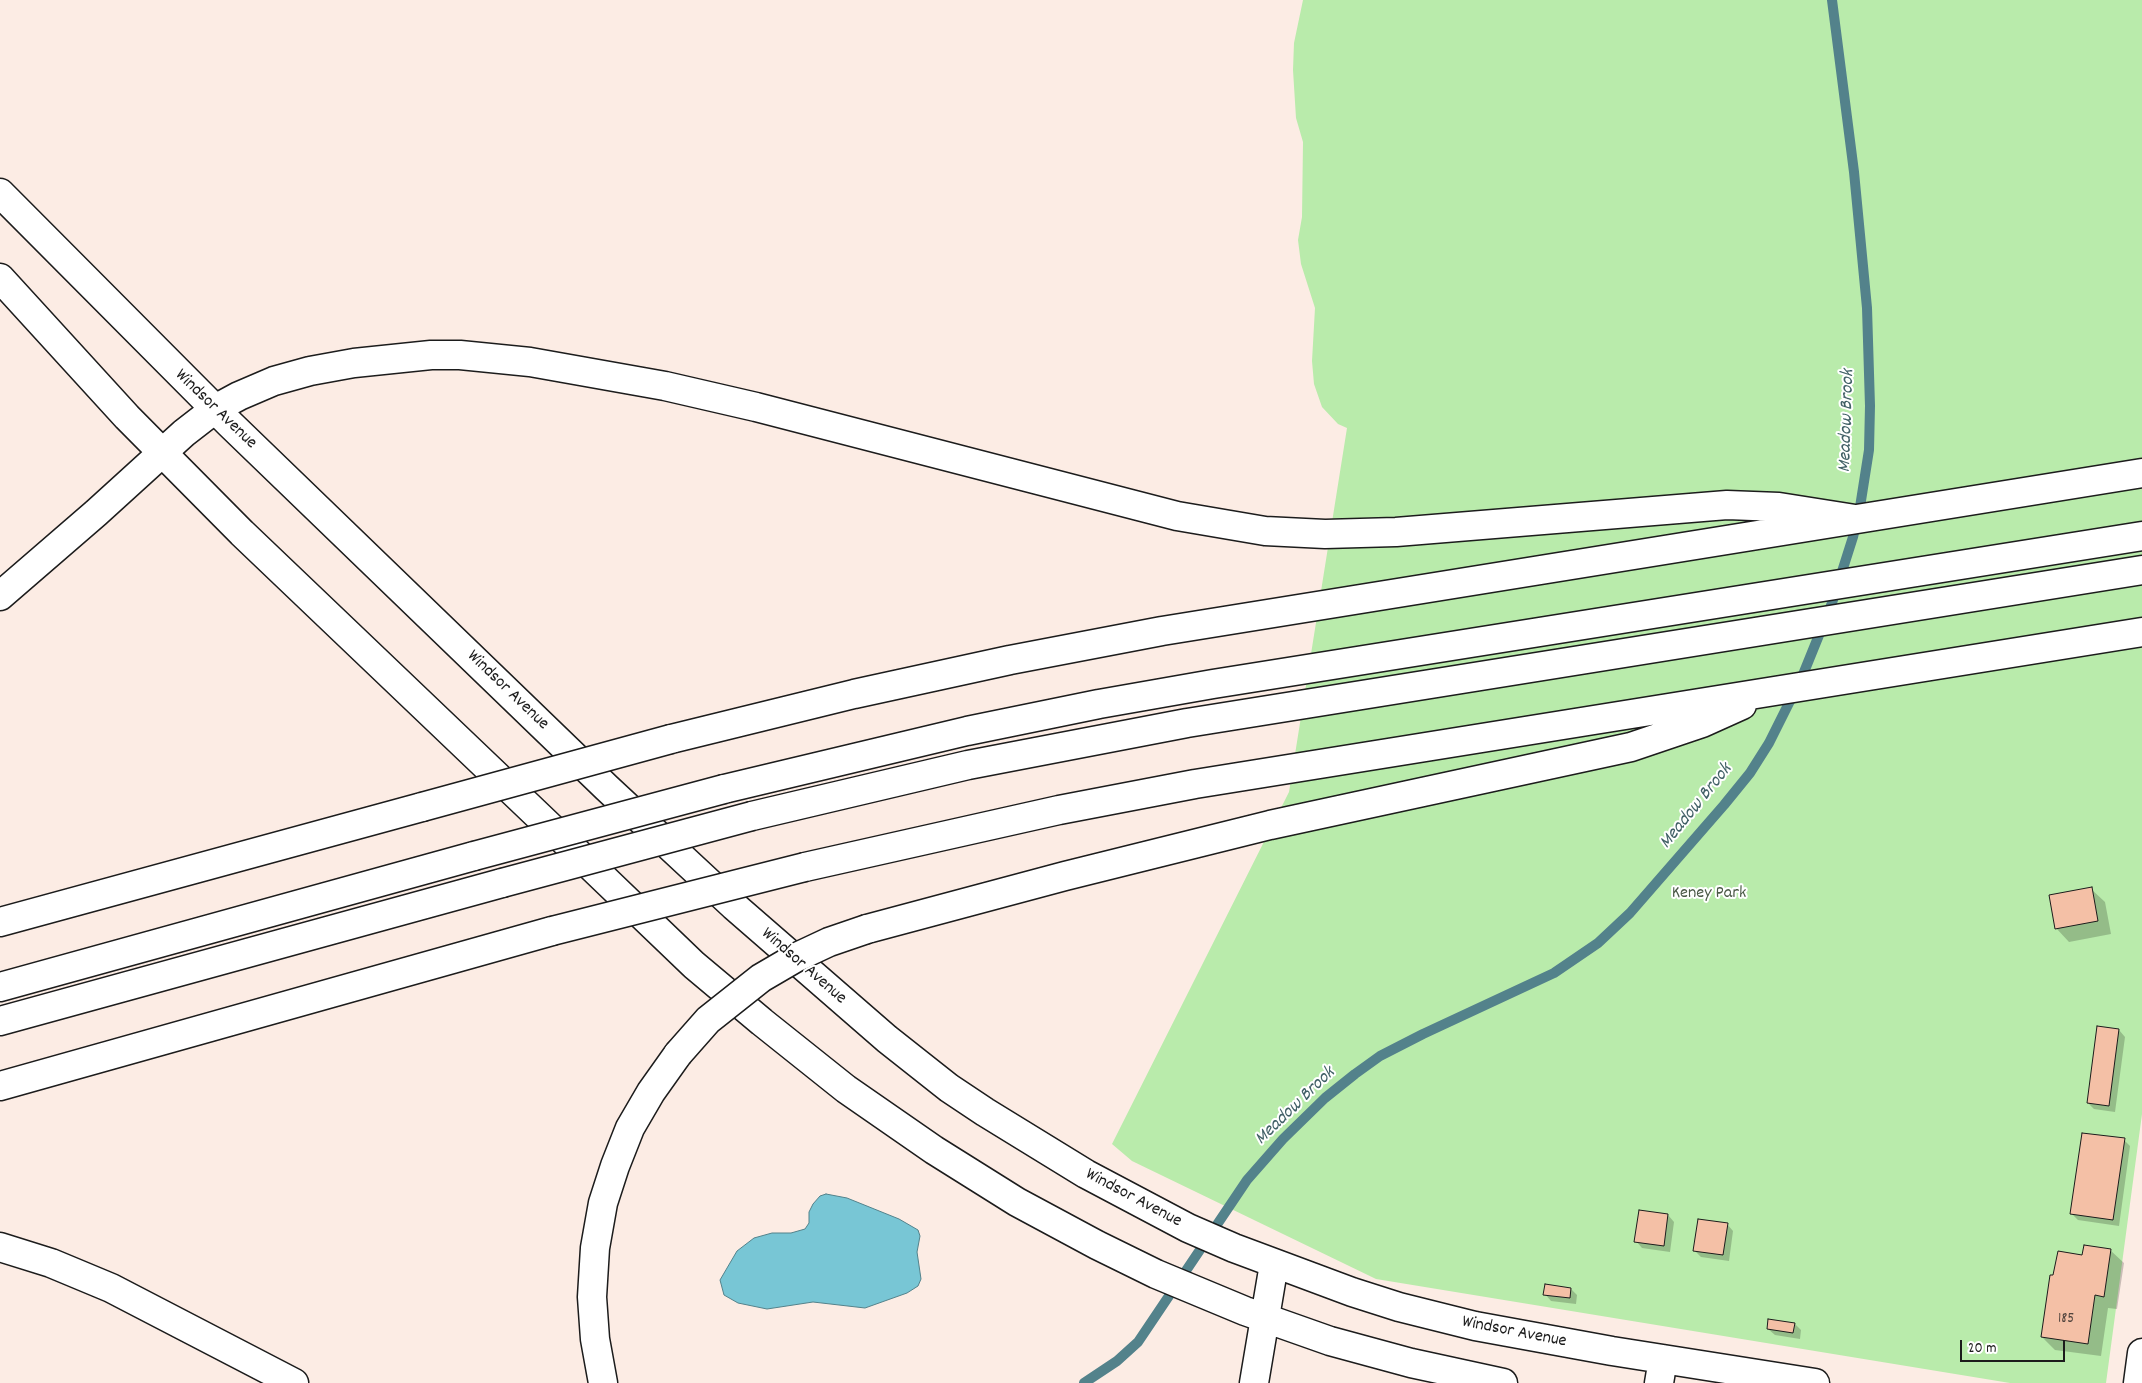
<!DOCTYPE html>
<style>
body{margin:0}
#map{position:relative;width:2142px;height:1383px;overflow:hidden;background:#fcece4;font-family:Dekko,sans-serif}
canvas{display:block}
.scale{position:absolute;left:1960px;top:1340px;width:105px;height:22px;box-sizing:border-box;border:2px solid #1c1c1c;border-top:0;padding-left:6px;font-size:15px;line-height:18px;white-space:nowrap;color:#1c1c1c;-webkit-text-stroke:4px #fff;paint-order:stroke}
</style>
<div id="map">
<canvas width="2142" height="1383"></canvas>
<div class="scale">20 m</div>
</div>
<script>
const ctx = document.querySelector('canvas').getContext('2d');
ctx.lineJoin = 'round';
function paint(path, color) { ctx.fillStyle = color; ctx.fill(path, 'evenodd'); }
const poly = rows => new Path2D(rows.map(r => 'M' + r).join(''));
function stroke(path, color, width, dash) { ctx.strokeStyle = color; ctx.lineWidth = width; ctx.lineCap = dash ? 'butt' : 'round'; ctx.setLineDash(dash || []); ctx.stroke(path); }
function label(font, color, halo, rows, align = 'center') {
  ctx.font = font + ' Dekko,sans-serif'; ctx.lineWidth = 4; ctx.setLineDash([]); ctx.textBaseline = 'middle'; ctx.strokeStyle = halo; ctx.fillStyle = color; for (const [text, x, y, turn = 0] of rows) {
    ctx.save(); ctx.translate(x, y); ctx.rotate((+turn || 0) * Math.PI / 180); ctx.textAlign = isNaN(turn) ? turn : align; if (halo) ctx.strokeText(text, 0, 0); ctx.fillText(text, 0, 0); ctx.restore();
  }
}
const green = poly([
 [1303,0,2142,0,2142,1114,2106,1383,2010,1383,1376,1279,1132,1161,1112,1144,1289,792,1347,428,1338,424,1322,407,1314,384,1312,361,1315,308,1301,264,1298,240,1302,217,1303,142,1296,118,1293,70,1294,43]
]);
const water = poly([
 [826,1194,847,1198,899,1219,918,1230,920,1236,917,1252,921,1279,918,1286,907,1293,865,1308,813,1302,767,1309,738,1303,724,1295,720,1280,737,1251,754,1238,772,1233,791,1233,805,1229,809,1223,809,1212,813,1204,820,1196,826,1194]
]);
const shadow = poly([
 [2091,889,2105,902,2111,934,2069,942,2056,928],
 [2119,1030,2125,1037,2115,1112,2094,1109,2088,1103],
 [2124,1140,2130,1146,2119,1226,2078,1220,2072,1214],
 [1640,1211,1668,1215,1674,1222,1670,1252,1642,1248,1636,1241],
 [1727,1224,1733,1231,1729,1261,1701,1257,1694,1250],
 [2110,1250,2124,1263,2117,1309,2108,1308,2101,1356,2055,1350,2042,1337,2054,1276,2083,1256],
 [1571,1289,1577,1295,1576,1304,1551,1301,1545,1294],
 [1795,1324,1801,1330,1800,1339,1775,1335,1768,1329]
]);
const stream = poly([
 [1084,1383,1117,1361,1138,1342,1247,1180,1283,1139,1325,1098,1355,1074,1380,1056,1423,1034,1554,973,1598,943,1630,913,1724,805,1750,773,1769,743,1802,677,1832,603,1853,537,1860,507,1869,450,1870,406,1867,308,1854,172,1832,0]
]);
const building = poly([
 [2092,887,2098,921,2055,929,2049,895,2092,887],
 [2097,1026,2119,1029,2109,1106,2087,1103,2097,1026],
 [2082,1133,2125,1138,2113,1220,2070,1214,2082,1133],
 [1639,1210,1668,1214,1664,1246,1634,1242,1639,1210],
 [1698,1219,1728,1223,1723,1255,1693,1251,1698,1219],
 [2084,1245,2111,1249,2104,1297,2095,1295,2088,1344,2041,1337,2050,1275,2053,1275,2058,1251,2082,1255,2084,1245],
 [1545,1284,1571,1288,1570,1298,1543,1295,1545,1284],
 [1768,1319,1795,1323,1793,1333,1767,1329,1768,1319]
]);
const minor = poly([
 [2138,1383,2142,1353]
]);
const major = poly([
 [0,193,230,424,607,788,734,906,887,1039,949,1088,985,1112,1086,1174,1188,1228,1234,1248,1352,1292,1399,1307,1475,1326,1612,1351,1815,1383],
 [0,278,127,417,242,533,570,846,694,965,762,1022,846,1089,934,1150,1017,1202,1097,1245,1156,1274,1245,1311,1330,1341,1411,1363,1503,1383],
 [1254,1383,1274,1264],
 [1659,1383,1663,1359]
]);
const highway = poly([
 [0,596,96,513,184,433,215,409,239,396,274,381,310,371,354,363,431,355,460,355,530,362,665,386,756,407,1177,516,1265,531,1325,534,1396,532,1727,505,1779,507,1855,519],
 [671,739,854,694,1010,660,1162,631,2142,473],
 [724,789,967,731,1099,704,1213,684,2142,536],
 [752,816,968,765,1187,723,2142,570],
 [805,867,1059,810,1195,784,2142,632],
 [0,922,422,807],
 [867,929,1065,876,1270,825,1631,747,1702,723,1742,705],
 [0,987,474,856],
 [0,1021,502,883],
 [0,1086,552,931],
 [0,1247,51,1263,111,1288,294,1383],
 [603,1383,595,1339,592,1297,595,1248,603,1203,615,1166,630,1128,651,1092,678,1054]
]);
const highwayBridge = poly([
 [422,807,671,739],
 [474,856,724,789],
 [502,883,752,816],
 [552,931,805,867],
 [678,1054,708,1020,761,978,797,957,829,942,867,929]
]);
const numberNames = [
 ["185",2066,1320]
];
const streetNames = [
 ["Windsor Avenue",215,410,44],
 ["Windsor Avenue",507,691,44],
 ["Windsor Avenue",803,967,41],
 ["Windsor Avenue",1133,1199,28],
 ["Windsor Avenue",1514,1333,11]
];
const parkNames = [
 ["Keney Park",1709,895]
];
const waterNames = [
 ["Meadow Brook",1848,421,-88],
 ["Meadow Brook",1697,807,-51],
 ["Meadow Brook",1296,1107,-44]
];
paint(green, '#b9ebab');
paint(water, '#78c6d5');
stroke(water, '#53828b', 1);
paint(shadow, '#0003');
stroke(stream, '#53828b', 10);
paint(building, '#f4c0a6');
stroke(building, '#1c1c1c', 1);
stroke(minor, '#1c1c1c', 31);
stroke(major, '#1c1c1c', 31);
stroke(highway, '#1c1c1c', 31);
stroke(minor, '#fff', 28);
stroke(major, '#fff', 28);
stroke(highway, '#fff', 28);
stroke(highwayBridge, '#1c1c1c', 31, []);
stroke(highwayBridge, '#fff', 28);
label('15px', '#52453e', null, numberNames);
label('18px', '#1c1c1c', '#fff', streetNames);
label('18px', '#4b5a47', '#fff', parkNames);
label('italic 19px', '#416066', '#fff', waterNames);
</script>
